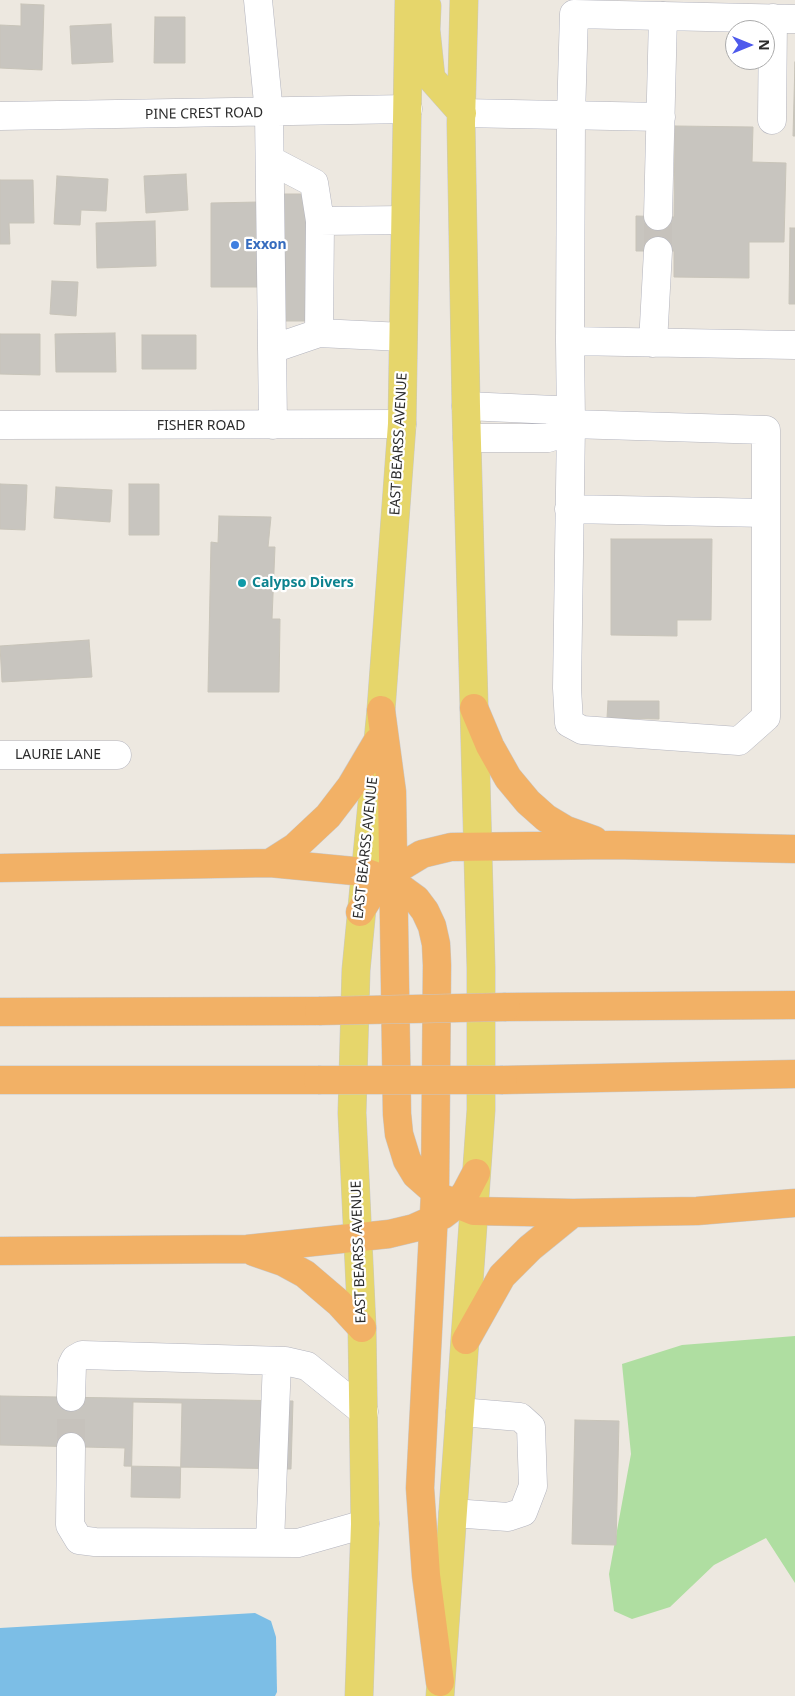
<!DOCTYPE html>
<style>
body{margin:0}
#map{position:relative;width:795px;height:1696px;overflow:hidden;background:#ede8e0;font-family:"Noto Sans",sans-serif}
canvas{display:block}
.north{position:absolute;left:725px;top:20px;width:50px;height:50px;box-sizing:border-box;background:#fff;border:1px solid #ababab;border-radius:50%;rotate:90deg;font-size:14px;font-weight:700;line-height:20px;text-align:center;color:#2c2c2c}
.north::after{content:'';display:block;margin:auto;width:18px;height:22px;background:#4e5aec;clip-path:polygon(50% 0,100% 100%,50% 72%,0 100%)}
</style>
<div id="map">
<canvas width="795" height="1696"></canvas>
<div class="north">N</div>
</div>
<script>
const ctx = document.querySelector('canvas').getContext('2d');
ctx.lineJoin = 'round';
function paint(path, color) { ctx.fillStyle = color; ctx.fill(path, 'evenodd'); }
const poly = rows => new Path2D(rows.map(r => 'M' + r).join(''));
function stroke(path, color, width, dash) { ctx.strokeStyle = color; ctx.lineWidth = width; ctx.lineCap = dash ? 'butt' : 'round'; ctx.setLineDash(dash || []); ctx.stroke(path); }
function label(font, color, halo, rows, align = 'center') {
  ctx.font = font + ' "Noto Sans",sans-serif'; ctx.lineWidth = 4.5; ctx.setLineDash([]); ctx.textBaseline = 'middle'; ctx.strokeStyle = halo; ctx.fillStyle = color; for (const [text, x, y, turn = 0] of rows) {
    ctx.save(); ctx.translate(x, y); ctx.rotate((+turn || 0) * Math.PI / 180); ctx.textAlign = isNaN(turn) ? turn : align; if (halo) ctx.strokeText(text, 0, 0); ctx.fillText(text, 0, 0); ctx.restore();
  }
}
const green = poly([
 [795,1336,795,1583,766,1538,714,1565,670,1607,632,1619,614,1611,609,1574,631,1454,622,1364,682,1345]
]);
const water = poly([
 [255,1613,271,1621,276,1637,277,1692,275,1696,0,1696,0,1628]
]);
const building = poly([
 [21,4,44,5,42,70,0,68,0,25,21,26,21,4],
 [155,17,185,17,185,63,154,63,155,17],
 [111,24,113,62,72,64,70,26,111,24],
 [795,62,795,136,793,136,795,62],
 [675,126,753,127,752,162,786,163,784,242,749,242,749,278,674,277,674,251,636,251,636,216,674,217,675,126],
 [186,174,188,210,146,213,144,176,186,174],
 [57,176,108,179,106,211,81,210,80,225,54,224,57,176],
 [0,180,33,180,34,223,9,223,10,244,0,244,0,180],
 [279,194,310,194,309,321,278,321,279,194],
 [259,202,259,287,211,287,211,203,259,202],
 [155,221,156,266,97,268,96,223,155,221],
 [790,228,795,228,795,304,789,304,790,228],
 [52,281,78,282,76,316,50,314,52,281],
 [115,333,116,372,56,372,55,334,115,333],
 [0,334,40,334,40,375,0,374,0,334],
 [142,335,196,335,196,369,142,369,142,335],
 [0,484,27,485,25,530,0,529,0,484],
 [129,484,159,484,159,535,129,535,129,484],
 [56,487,112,490,110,522,54,518,56,487],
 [219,516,271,517,268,547,275,547,272,619,280,619,279,692,208,692,211,542,218,543,219,516],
 [611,539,712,539,711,620,677,620,677,636,611,635,611,539],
 [89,640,92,677,2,682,0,646,89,640],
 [608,701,659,701,659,719,607,718,608,701],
 [0,1396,293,1401,291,1469,124,1466,125,1448,0,1445,0,1396],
 [133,1402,182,1403,180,1498,131,1497,133,1402],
 [575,1420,619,1421,616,1545,572,1544,575,1420]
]);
const minorTunnel = poly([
 [658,251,658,216],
 [71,1447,71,1397]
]);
const minor = poly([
 [258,0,269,113,273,425],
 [795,19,574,14,571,116,570,341,795,345],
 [462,113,661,117],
 [0,116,408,109],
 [772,120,773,18],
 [270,160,314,183,320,221,319,333,272,349],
 [658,216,663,16],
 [320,221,405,220],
 [319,333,403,337],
 [653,343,658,251],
 [466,406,555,410,564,414,571,424],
 [0,425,402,424],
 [467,438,548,438,561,434,571,424,766,430,766,717,739,741,582,730,569,723,567,688,571,424,570,341],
 [569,509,766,513],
 [0,755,117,755],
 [71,1397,72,1365,75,1359,82,1355,285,1361,307,1366,364,1412],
 [71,1447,70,1525,79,1540,95,1542,298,1543,365,1524],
 [453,1513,508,1517,523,1512,533,1486,531,1427,520,1417,460,1412],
 [270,1543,277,1361]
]);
const major = poly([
 [427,6,426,30,431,78,462,113],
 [359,1696,365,1524,362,1328,352,1113,356,970,381,710,402,424,409,0],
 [440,1696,481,1110,481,968,466,406,461,124,464,0]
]);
const highway = poly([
 [474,708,490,746,508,778,528,802,546,818,566,830,594,840],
 [381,710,392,792,397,1114,399,1134,407,1160,416,1175,442,1198,474,1211,573,1213,697,1211,795,1203],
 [270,863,295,847,328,816,351,786,377,742],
 [0,868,270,863,364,872,394,883,416,899,425,911,432,926,436,944,437,965,435,1193,420,1488,426,1575,440,1682],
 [360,912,371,894,394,871,422,854,451,847,613,845,795,849],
 [506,1007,795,1005],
 [0,1012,319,1011],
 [0,1080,318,1080],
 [503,1080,795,1074],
 [0,1251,247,1249,389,1234,414,1228,443,1215,456,1205,466,1192,476,1173],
 [254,1252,283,1262,305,1274,339,1303,362,1328],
 [466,1340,502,1276,530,1248,573,1213]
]);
const highwayBridge = poly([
 [319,1011,506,1007],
 [318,1080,503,1080]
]);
const markers = [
 [235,245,5,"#3f7fe0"],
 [242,583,5,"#0f9aa8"]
];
const streetNames = [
 ["PINE CREST ROAD",204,114,-1],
 ["FISHER ROAD",201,426],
 ["EAST BEARSS AVENUE",399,444,-87],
 ["LAURIE LANE",58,755],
 ["EAST BEARSS AVENUE",366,848,-84],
 ["EAST BEARSS AVENUE",359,1252,-92]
];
const shopNames = [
 ["Exxon",245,245]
];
const cultureNames = [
 ["Calypso Divers",252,583]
];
paint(green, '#afdea1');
paint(water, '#7cbee6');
paint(building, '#c8c5bf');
stroke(building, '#c8c4b9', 1);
stroke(minorTunnel, '#c6c2bc', 28, [28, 14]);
stroke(minor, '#b3b4be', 29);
stroke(major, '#c8c8c8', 29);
stroke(highway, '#c8c8c8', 29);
stroke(minor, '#fff', 28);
stroke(major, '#e6d66b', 28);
stroke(highway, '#f2b166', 28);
stroke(highwayBridge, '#c8c8c8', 29, []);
stroke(highwayBridge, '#f2b166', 28);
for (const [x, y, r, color] of markers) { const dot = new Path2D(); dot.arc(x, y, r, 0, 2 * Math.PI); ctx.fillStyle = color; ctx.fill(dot); stroke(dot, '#fff', 2); }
label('14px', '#2c2c2c', '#fff', streetNames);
label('bold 14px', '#366cbe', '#fff', shopNames, 'left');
label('bold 14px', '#0d838f', '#fff', cultureNames, 'left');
</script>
